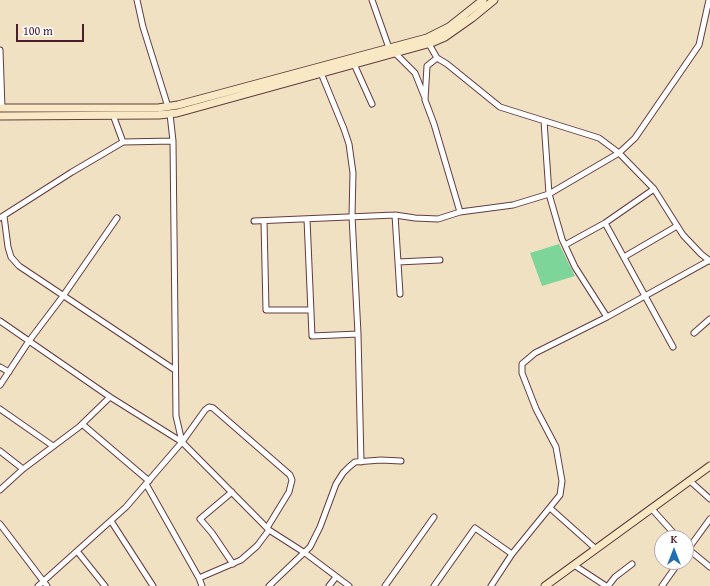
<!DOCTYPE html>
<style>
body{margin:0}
#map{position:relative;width:710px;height:586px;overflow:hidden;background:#f0e1c3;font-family:"Gentium Book Plus",serif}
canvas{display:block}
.north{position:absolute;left:654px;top:530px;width:40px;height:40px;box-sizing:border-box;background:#fff;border:1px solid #b7a5aa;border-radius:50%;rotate:0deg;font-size:11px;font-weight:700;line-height:16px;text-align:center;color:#4a1f2b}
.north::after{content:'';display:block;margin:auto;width:14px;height:18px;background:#1f6fb2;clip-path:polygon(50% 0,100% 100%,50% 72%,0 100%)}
.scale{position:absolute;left:16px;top:24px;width:68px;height:18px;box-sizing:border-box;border:2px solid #4a1f2b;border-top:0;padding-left:5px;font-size:12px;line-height:14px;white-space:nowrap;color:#4a1f2b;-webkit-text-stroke:3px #fff;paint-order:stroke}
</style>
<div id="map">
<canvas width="710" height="586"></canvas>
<div class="north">K</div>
<div class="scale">100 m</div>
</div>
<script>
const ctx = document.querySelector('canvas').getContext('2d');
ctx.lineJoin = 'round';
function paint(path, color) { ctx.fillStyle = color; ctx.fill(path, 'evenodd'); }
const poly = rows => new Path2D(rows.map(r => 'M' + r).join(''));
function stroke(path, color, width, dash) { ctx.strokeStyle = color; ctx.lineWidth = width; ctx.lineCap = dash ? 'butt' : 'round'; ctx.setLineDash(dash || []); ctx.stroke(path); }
const green = poly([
 [559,244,575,276,542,286,530,253]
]);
const street = poly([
 [137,0,143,27,168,107],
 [372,0,389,48],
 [429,44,437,58,447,64,500,107,599,138,619,153,654,189,683,235,701,254,710,261],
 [0,50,2,108],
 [395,53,415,73,425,98],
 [437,58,427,66,425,100,434,124,460,212],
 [354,64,372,104],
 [321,73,344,129,349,144,353,173,352,216,358,334,361,462],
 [170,114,173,141,176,416,182,442,269,530,305,553,349,586],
 [113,115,123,142],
 [544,121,549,194,562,239,575,267,607,317],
 [395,215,400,294],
 [4,216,8,247,11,257,19,266,175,370],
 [0,218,72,172,123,142,173,141],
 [307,219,312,336,358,334],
 [254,221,395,215,415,218,438,219,460,212,513,205,549,194,619,153,635,138,699,45,709,0],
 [264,221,266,310,310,310],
 [605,223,673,347],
 [565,245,605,223,654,189],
 [624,257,677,226],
 [398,262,440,260],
 [0,321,110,397,182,442],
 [694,333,710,319],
 [0,367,9,372],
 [0,385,29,341,63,296,117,218],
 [0,409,53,446],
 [82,424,149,481],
 [0,451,23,469],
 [690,481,710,499],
 [146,484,199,578,202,586],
 [0,490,23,469,79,427,110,397],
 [232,492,200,519,212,533,233,564],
 [550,508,596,549],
 [651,508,678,538],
 [111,521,153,586],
 [0,524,47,586],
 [687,548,710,567],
 [77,551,105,586],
 [686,552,710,519],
 [574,565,606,586],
 [199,578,241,560,257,546,269,530],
 [38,586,126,507,182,442,205,410,209,407,213,408,290,475,292,480,289,492,267,528],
 [269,586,310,547,320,527,336,484,343,473,349,467,355,462,381,460,401,461],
 [329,586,336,577],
 [385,586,434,517],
 [434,586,475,528,512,554],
 [491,586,512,554,560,495,562,481,556,447,536,409,522,373,522,364,535,353,607,317,710,260],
 [608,586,615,577,632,564],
 [662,586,679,562]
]);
const secondary = poly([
 [0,108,158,108,178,105,427,38,449,27,483,0],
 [0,116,159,115,177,113,431,43,445,37,472,18,494,0],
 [545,586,710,466]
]);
paint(green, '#7dd59a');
stroke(street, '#633c42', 7);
stroke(secondary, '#633c42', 9);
stroke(street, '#fff', 5);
stroke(secondary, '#f8e8c3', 7);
</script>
